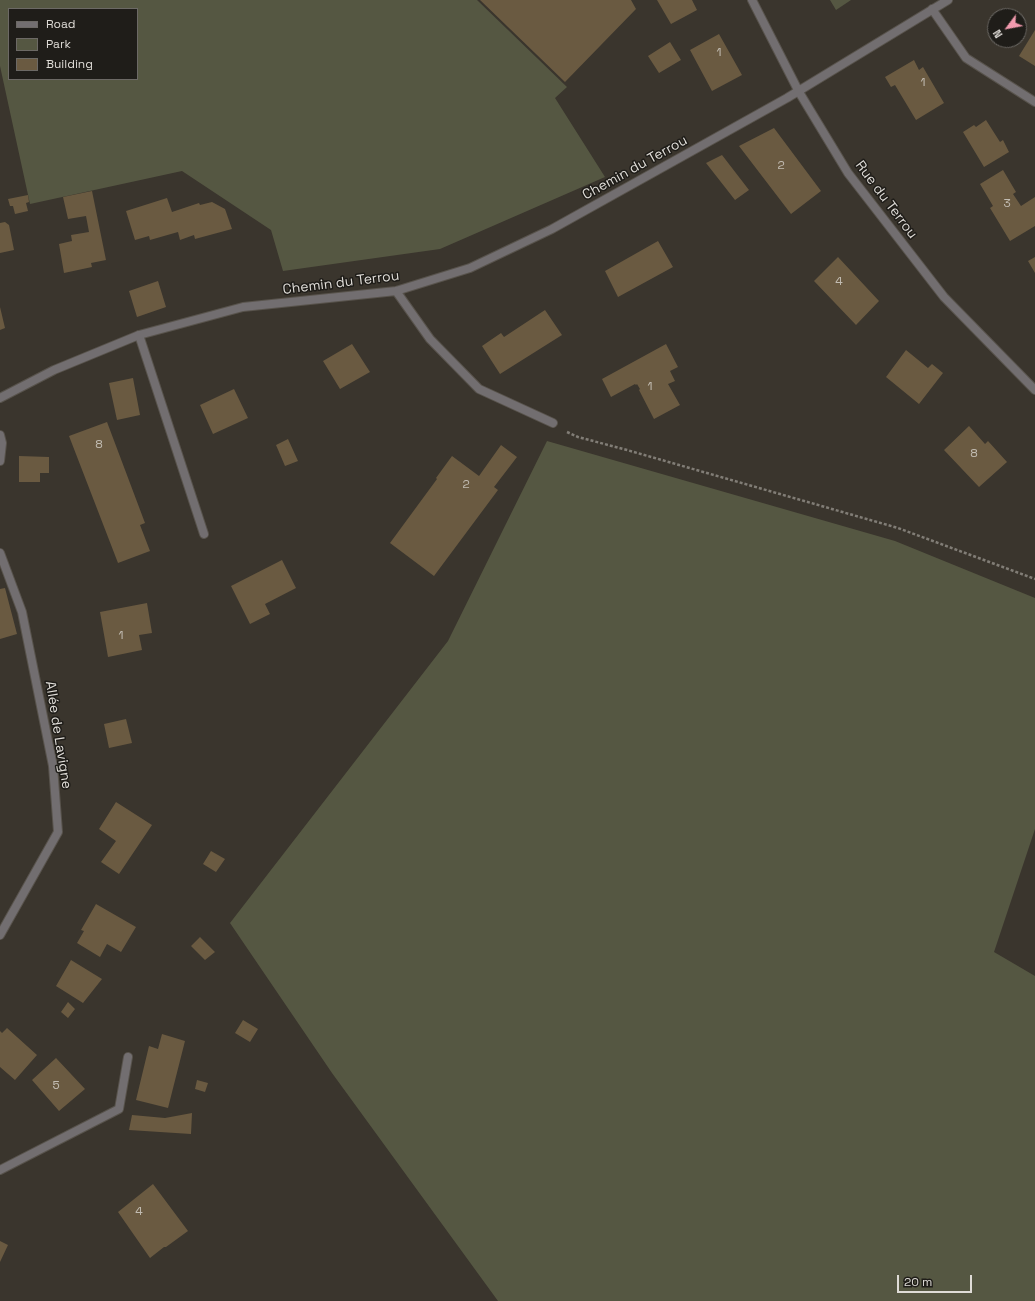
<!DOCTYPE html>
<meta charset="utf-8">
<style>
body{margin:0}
#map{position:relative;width:1035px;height:1301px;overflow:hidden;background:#3a352d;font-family:"Space Grotesk",sans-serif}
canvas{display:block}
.legend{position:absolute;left:8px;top:8px;width:130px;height:72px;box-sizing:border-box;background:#1f1d19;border:1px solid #6c6965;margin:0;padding:5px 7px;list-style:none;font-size:12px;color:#dfdcd7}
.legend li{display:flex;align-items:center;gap:8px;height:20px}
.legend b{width:20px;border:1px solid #6c6965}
.north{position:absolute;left:987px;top:8px;width:40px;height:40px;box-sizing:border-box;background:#1f1d19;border:1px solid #6c6965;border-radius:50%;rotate:238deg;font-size:11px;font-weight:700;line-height:16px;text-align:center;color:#dfdcd7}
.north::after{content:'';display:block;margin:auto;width:14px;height:18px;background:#f29aae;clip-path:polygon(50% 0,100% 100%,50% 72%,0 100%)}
.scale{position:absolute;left:897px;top:1275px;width:75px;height:18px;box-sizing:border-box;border:2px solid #dfdcd7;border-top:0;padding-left:5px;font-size:12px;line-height:14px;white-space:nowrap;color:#dfdcd7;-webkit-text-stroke:3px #1f1d19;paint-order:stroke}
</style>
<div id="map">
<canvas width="1035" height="1301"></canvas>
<ul class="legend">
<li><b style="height:5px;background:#726e70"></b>Road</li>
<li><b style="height:11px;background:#555742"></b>Park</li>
<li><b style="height:11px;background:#6a5a41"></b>Building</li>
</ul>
<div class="north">N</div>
<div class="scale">20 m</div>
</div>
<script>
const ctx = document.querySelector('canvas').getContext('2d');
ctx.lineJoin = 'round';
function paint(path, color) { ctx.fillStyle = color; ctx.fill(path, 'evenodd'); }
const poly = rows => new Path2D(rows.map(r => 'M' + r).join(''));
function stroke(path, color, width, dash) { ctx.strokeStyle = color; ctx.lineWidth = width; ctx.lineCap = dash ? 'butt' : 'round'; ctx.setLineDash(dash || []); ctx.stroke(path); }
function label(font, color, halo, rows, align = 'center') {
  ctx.font = font + ' "Space Grotesk",sans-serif'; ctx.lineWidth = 3; ctx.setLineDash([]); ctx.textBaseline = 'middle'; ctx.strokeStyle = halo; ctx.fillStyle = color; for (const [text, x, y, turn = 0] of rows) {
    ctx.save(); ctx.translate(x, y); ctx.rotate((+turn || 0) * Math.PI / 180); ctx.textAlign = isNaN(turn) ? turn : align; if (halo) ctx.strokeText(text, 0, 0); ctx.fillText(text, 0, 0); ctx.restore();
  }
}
const green = poly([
 [0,0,477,0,567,87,555,98,605,177,440,249,283,271,271,230,182,171,30,204,0,66],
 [9,9,137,9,137,79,9,79],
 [830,0,851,0,836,10],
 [547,441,895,541,1035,598,1035,829,994,952,1035,976,1035,1301,498,1301,332,1073,230,923,448,641]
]);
const building = poly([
 [480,0,631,0,636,9,565,82],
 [657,0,692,0,697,10,671,24],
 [1035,30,1035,66,1019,56],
 [719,34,742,75,712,91,690,50],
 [670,42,681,60,659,73,648,56],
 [914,60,919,70,923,67,944,103,916,120,895,85,891,87,885,77],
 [986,120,1000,142,1003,140,1009,152,984,167,963,132,974,125,976,127],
 [774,128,821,191,791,214,739,146],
 [722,155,749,190,735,200,706,163],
 [1003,170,1016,192,1013,194,1021,206,1035,197,1035,226,1010,241,990,208,993,206,980,184],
 [92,191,106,260,91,263,92,267,64,273,59,244,72,241,71,235,89,232,86,216,68,219,63,197],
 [28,195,29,202,26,203,28,211,15,214,13,206,10,206,8,199],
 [167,198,172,212,199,203,200,205,212,202,225,209,232,229,195,239,194,235,180,240,178,232,150,240,149,236,135,240,126,211],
 [5,222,9,225,14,250,0,253,0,223],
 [658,241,673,267,618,297,605,271],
 [838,257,879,301,856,325,814,281],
 [1035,257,1035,273,1028,261],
 [158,281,166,307,137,317,129,291],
 [0,307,5,328,0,330],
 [545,310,562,335,500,374,482,346,501,333,504,337],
 [352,344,370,372,340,389,323,361],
 [666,344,678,367,670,371,675,381,668,384,680,405,654,419,639,390,640,389,637,384,636,385,635,384,611,397,602,379],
 [906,350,928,368,932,364,943,373,919,404,886,377],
 [133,378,140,415,117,420,109,383],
 [234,389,248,418,213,434,200,405],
 [107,422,145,523,140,525,150,551,118,563,69,436],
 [969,426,985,444,988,441,1007,462,979,487,944,450],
 [288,439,298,461,285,466,276,445],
 [501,445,517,457,494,487,498,490,434,576,390,543,437,479,436,478,452,456,479,476],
 [19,456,49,457,49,473,40,473,40,482,19,482],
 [282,560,296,588,265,604,270,614,250,624,231,586],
 [5,588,17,634,0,639,0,589],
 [147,603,152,633,139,635,142,650,108,657,100,612],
 [126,719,132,743,109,748,104,724],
 [116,802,152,825,119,874,101,862,116,841,99,829],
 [211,851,225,859,216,872,203,864],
 [96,904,136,927,121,952,107,944,100,957,77,943,84,931,81,930],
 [200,937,215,952,205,960,191,946],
 [71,960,102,979,83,1003,56,986],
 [68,1002,75,1009,68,1018,61,1012],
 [243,1020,258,1029,250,1042,235,1033],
 [7,1028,37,1055,15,1080,0,1067,0,1031,2,1033],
 [162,1034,185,1041,168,1108,136,1100,149,1046,158,1049],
 [56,1058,85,1089,59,1111,32,1080],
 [197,1080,208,1083,205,1092,195,1089],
 [192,1113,191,1134,129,1130,132,1115,165,1118],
 [153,1184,188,1231,166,1247,164,1247,150,1258,118,1212],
 [0,1241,8,1245,0,1262]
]);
const path = poly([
 [567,432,578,437,627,450,898,528,1035,579]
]);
const lane = poly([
 [139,335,204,534]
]);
const street = poly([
 [752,0,799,92,848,173,944,297,1035,390],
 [932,9,966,58,1035,102],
 [396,291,430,339,479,389,553,423],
 [0,398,54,370,139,335,243,307,396,291,470,268,552,229,787,98,948,0],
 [0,435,2,443,0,461],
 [0,553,22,612,53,766,58,832,0,935],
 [0,1170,119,1109,128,1057]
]);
const numberNames = [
 ["1",719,53],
 ["1",923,83],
 ["2",781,166],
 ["3",1007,204],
 ["4",839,282],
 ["1",650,387],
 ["8",99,445],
 ["8",974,454],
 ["2",466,485],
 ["1",121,636],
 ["5",56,1086],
 ["4",139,1212]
];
const streetNames = [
 ["Chemin du Terrou",635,168,-29],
 ["Rue du Terrou",886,200,53],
 ["Chemin du Terrou",341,283,-7],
 ["Allée de Lavigne",58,735,81]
];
paint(green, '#555742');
paint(building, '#6a5a41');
stroke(lane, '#58534c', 10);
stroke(street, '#58534c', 10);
stroke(path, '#817d76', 2.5, [3, 2]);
stroke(lane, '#726e70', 8);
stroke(street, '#726e70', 8);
label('12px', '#c2bcb2', null, numberNames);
label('14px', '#dfdcd7', '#1f1d19', streetNames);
</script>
